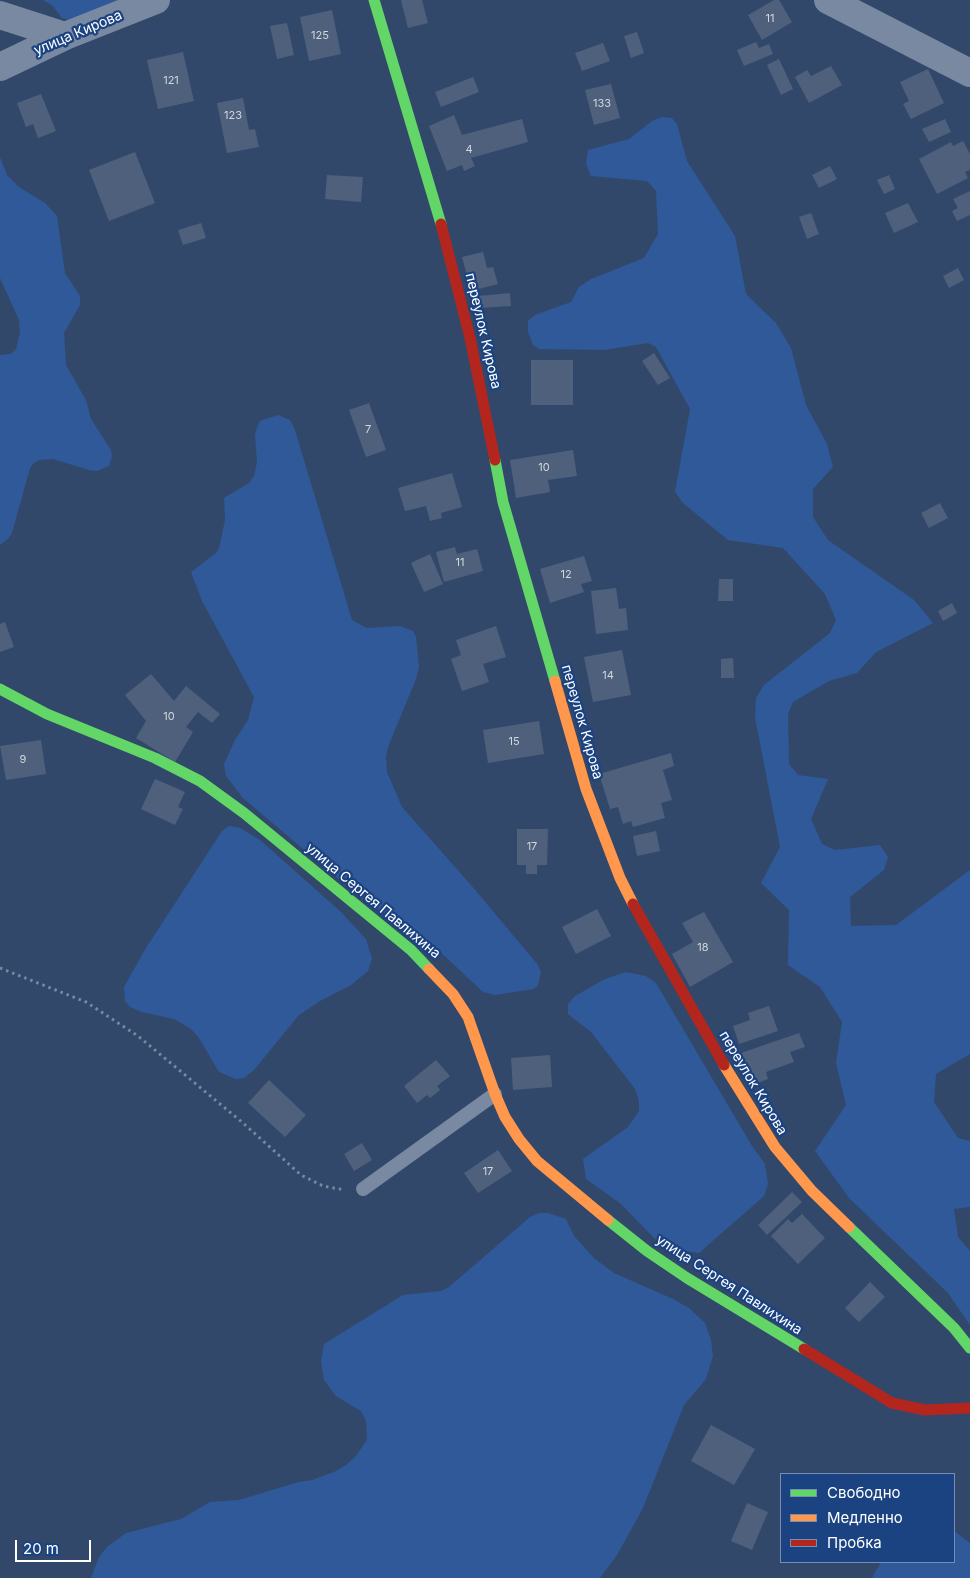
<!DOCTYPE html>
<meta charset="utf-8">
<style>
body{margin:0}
#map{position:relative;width:970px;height:1578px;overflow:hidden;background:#32486b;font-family:Inter,sans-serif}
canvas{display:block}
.legend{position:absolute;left:780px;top:1473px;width:175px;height:90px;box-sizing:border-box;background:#1b4382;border:1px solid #768eb4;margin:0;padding:6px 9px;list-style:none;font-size:15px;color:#fff}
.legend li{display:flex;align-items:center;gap:10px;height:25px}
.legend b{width:25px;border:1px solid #768eb4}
.scale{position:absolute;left:15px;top:1540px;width:76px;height:22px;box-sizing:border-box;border:2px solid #fff;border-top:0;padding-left:6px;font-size:15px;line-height:18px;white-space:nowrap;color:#fff;-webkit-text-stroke:4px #1b4382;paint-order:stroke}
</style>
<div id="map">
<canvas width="970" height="1578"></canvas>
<ul class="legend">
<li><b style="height:6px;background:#63d668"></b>Свободно</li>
<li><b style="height:6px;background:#ff974d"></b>Медленно</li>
<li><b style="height:6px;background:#b3261e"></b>Пробка</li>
</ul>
<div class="scale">20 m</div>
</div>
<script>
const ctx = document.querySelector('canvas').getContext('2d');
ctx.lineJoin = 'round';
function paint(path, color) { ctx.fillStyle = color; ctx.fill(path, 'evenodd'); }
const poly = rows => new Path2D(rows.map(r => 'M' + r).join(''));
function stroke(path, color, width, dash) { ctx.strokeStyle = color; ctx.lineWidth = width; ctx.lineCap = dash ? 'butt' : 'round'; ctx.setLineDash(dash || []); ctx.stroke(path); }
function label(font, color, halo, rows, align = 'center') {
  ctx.font = font + ' Inter,sans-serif'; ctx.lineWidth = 4.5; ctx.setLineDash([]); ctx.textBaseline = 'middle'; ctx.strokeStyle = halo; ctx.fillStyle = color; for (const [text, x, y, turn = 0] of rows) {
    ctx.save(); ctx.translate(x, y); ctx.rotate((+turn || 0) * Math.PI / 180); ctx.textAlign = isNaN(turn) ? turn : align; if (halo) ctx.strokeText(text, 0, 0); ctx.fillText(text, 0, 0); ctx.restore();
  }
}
const green = poly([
 [43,0,137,0,73,21,62,18,52,5],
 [662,117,672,118,677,124,687,161,735,236,746,294,776,323,791,348,806,405,827,444,833,467,813,489,813,517,828,540,914,600,933,623,876,652,857,673,829,681,793,702,788,714,789,764,798,775,828,779,811,819,822,844,835,850,880,845,888,857,884,870,850,897,851,926,896,925,970,870,970,1054,936,1074,934,1102,958,1138,970,1141,970,1207,954,1209,958,1237,970,1251,970,1325,948,1293,849,1198,815,1151,846,1105,836,1063,842,1022,820,987,788,965,789,910,761,883,780,847,755,717,756,698,764,685,830,633,836,620,825,594,783,548,728,540,683,503,675,492,690,409,656,347,648,343,604,350,539,349,533,345,528,332,528,321,535,315,571,302,579,287,591,279,644,258,658,234,656,191,647,181,591,176,586,164,588,150,629,139,652,121],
 [0,157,7,175,19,187,45,203,57,216,65,273,80,296,80,305,64,333,66,365,86,400,91,419,111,450,112,456,109,466,97,471,89,470,53,459,39,460,33,464,30,468,12,533,8,539,0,545,0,355,11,354,16,349,20,333,19,320,0,278],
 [278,415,290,420,295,430,352,620,367,628,400,626,413,631,416,637,419,667,416,679,388,747,386,757,387,772,402,807,471,885,538,965,541,972,538,985,534,989,495,995,483,992,433,945,361,898,243,798,226,776,224,764,235,740,248,720,254,697,202,601,191,572,216,553,219,548,225,520,224,498,249,483,254,476,257,462,255,435,257,427,260,421],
 [229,826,240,828,260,840,341,912,366,939,372,959,368,971,351,985,320,1001,299,1015,254,1070,244,1078,236,1079,219,1072,199,1038,191,1029,174,1019,142,1012,130,1007,125,1001,124,987,146,948,222,831],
 [626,972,646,976,656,983,752,1146,765,1164,768,1184,764,1196,699,1253,671,1249,654,1238,621,1204,586,1179,583,1159,628,1127,639,1111,639,1101,635,1089,591,1032,568,1014,568,1004,575,996,605,979],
 [539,1213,548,1213,566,1219,574,1236,594,1258,614,1273,673,1299,689,1308,705,1323,711,1340,713,1356,706,1379,684,1405,643,1508,617,1555,600,1578,91,1578,99,1557,107,1547,126,1533,181,1519,210,1502,239,1500,299,1482,312,1480,334,1472,346,1465,356,1456,367,1440,366,1421,361,1411,336,1396,324,1380,321,1361,324,1344,403,1295,441,1291,449,1287,530,1217],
 [954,1531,970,1543,970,1578,872,1578,881,1562,954,1562]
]);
const building = poly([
 [401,0,422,0,428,23,408,28],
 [774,0,779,0,792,22,762,40,748,15],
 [332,10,341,54,309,61,300,17],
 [287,23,294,55,277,59,270,26],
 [637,32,644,53,631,58,624,36],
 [756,42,759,48,769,44,773,54,744,66,737,50],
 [603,43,610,61,582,71,575,53],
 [183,52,194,101,158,109,147,60],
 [779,59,793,89,781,95,767,65],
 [831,66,842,85,809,103,795,77,807,70,811,76],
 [928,69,944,103,911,119,903,104,909,101,900,82],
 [473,77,479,92,441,107,435,92],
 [611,84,620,118,594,125,585,90],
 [41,94,56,131,38,138,33,124,26,127,17,103],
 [243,98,249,130,255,129,259,147,227,153,217,103],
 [454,115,462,135,522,119,528,142,471,158,475,166,464,171,462,165,447,171,429,126],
 [945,119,951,132,929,142,922,129],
 [963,141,970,154,970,170,965,172,968,178,937,194,919,159,951,142,953,146],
 [135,152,155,203,109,221,89,170],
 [830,166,837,179,819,188,812,175],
 [327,175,363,177,361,202,325,199],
 [889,175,895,189,884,194,877,180],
 [970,191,970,215,957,221,952,211,958,208,953,199],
 [908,203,918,222,894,233,885,213],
 [811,213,819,234,807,239,799,217],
 [201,223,206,238,183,245,178,230],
 [483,252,487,268,493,267,498,284,471,291,462,257],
 [958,268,964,280,949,288,943,276],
 [510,293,511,306,480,308,479,296],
 [654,353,670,378,658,385,642,361],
 [531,360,573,360,573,405,531,405],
 [369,403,386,450,366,457,349,410],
 [573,450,577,476,548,480,550,492,516,498,510,460],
 [452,473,462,507,441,513,442,518,430,521,426,506,405,511,398,488],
 [940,503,948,518,929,528,921,513],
 [455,547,457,554,477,549,483,571,444,582,436,552],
 [430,554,443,584,424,592,411,563],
 [584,556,592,581,581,584,584,592,550,603,540,569],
 [719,579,733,579,733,601,718,601],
 [616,588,619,609,626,608,628,630,596,634,591,591],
 [952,603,957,613,943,621,938,611],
 [5,622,14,647,0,652,0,624],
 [496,626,506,657,483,664,489,682,462,691,451,659,461,655,456,640],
 [622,650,631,695,593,702,584,657],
 [733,658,734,678,721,678,721,659],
 [151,674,174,701,186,686,220,714,212,723,198,712,186,727,193,732,175,762,136,738,146,721,125,695],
 [539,721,544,754,488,763,483,730],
 [41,740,46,774,6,780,0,746],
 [671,753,674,766,663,770,672,800,661,803,665,818,633,827,631,821,623,824,618,807,610,809,599,774],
 [155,779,185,792,178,807,183,809,175,825,141,809],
 [517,829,548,829,547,865,537,865,537,874,526,874,526,865,517,865],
 [656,831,660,851,637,856,633,836],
 [597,909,611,936,576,954,562,927],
 [704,912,733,962,690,987,672,954,693,942,682,923],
 [769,1006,778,1031,739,1044,733,1026,750,1020,748,1013],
 [799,1033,805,1047,790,1052,794,1062,766,1072,768,1079,753,1085,741,1053],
 [550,1055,552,1087,513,1090,511,1058],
 [436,1060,450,1076,437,1086,440,1090,430,1098,427,1095,417,1103,404,1086],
 [269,1080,306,1115,285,1137,248,1103],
 [362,1143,372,1160,354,1171,344,1154],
 [498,1150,512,1171,478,1193,464,1173],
 [792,1192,802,1202,767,1235,758,1225],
 [802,1214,825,1238,798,1264,771,1236,788,1219,792,1223],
 [870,1282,885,1297,859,1322,845,1308],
 [711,1425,755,1449,734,1485,691,1461],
 [747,1503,768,1512,752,1550,731,1541]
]);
const path = poly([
 [0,968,86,1002,138,1036,243,1123,301,1175,323,1186,345,1190]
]);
const lane = poly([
 [363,1189,495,1094]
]);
const street = poly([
 [828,0,970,73],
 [0,15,65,36],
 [0,67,65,36,156,0]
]);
const fast = poly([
 [374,0,441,224],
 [495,460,503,502,555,681],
 [0,689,47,714,155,758,200,781,244,813,411,950,429,969],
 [608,1220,647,1251,687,1278,804,1349],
 [849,1227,954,1328,970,1348]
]);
const slow = poly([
 [555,681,586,789,620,878,633,904],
 [429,969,453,994,468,1017,495,1094,505,1117,519,1139,537,1161,608,1220],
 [724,1065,775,1147,812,1191,849,1227]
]);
const jam = poly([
 [441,224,470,338,495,460],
 [633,904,724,1065],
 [804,1349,892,1403,925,1410,970,1408]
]);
const numberNames = [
 ["11",770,19],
 ["125",320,36],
 ["121",171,81],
 ["133",602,104],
 ["123",233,116],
 ["4",469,150],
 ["7",368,430],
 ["10",544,468],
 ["11",460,563],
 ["12",566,575],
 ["14",608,676],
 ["10",169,717],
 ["15",514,742],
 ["9",23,760],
 ["17",532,847],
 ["18",703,948],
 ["17",488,1172]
];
const streetNames = [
 ["улица Кирова",78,33,-23],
 ["переулок Кирова",483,331,77],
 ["переулок Кирова",582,722,74],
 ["улица Сергея Павлихина",373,901,40],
 ["переулок Кирова",753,1083,59],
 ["улица Сергея Павлихина",729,1285,33]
];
paint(green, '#2f5999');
paint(building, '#4e607c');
stroke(path, '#7889a1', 3, [2.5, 4]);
stroke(lane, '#7889a1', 14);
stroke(street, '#7889a1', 28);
stroke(fast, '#63d668', 11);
stroke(slow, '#ff974d', 11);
stroke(jam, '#b3261e', 11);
label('11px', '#d3d7de', null, numberNames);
label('14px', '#fff', '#1b4382', streetNames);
</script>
